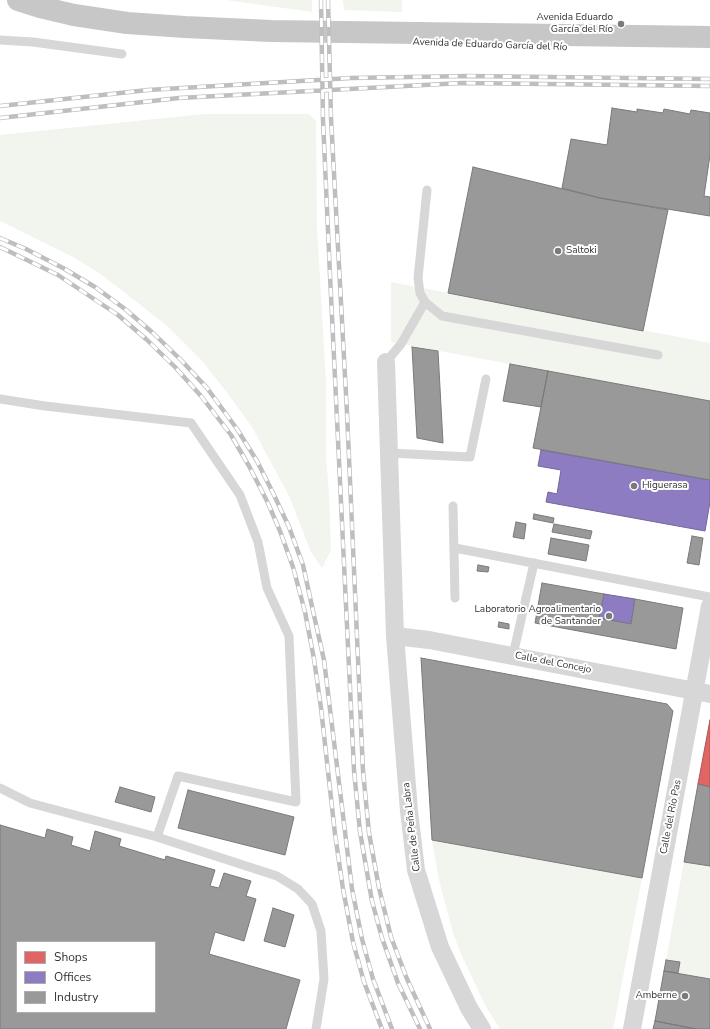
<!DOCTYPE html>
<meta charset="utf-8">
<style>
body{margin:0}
#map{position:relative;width:710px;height:1029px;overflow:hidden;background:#fff;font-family:"Nunito Sans",sans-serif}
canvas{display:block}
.legend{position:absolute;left:16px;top:941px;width:140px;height:72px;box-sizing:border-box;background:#fff;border:1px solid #adadad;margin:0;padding:5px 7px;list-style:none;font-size:12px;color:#333}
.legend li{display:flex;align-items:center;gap:8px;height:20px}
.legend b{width:20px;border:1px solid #adadad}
</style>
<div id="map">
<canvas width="710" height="1029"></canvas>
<ul class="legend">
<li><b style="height:11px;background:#e06666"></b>Shops</li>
<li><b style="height:11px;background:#8e7cc3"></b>Offices</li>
<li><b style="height:11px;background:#999"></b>Industry</li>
</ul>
</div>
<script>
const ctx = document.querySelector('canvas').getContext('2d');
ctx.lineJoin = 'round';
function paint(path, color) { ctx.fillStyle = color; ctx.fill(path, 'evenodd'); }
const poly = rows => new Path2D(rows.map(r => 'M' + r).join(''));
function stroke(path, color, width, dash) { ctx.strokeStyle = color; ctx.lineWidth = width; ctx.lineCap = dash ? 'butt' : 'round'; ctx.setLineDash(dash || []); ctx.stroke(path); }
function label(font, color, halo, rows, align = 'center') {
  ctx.font = font + ' "Nunito Sans",sans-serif'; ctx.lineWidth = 4; ctx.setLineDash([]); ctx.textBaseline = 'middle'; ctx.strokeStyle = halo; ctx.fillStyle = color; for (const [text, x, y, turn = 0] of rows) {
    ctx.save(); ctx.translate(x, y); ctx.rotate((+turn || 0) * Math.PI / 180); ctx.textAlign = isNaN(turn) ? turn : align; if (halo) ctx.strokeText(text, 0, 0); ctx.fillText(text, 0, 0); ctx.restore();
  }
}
const green = poly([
 [226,0,312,0,312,12],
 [343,0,402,0,402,12,344,10],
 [204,114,309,114,316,121,317,227,326,383,326,456,329,493,331,550,322,568,311,552,289,496,252,427,228,394,203,362,166,325,102,275,73,257,0,221,0,135],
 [391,282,710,343,710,401,391,342],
 [432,840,642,878,613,1029,500,1029,485,1005,462,956,453,933,439,880],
 [684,862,710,866,710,979,678,973,680,962,666,960]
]);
const shops = poly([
 [710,720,710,787,698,784,710,720]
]);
const offices = poly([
 [541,450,710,480,710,502,705,531,546,502,548,492,557,494,561,470,538,466,541,450],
 [604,594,635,599,631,624,599,618,604,594]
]);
const industry = poly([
 [612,108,637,112,637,109,663,113,664,109,690,114,691,110,710,113,710,155,704,196,710,197,710,216,600,198,562,188,571,139,607,145,612,108],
 [473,167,600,198,668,210,643,331,448,293,473,167],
 [412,347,438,351,443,443,417,438,412,347],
 [510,364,548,371,541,407,503,401,510,364],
 [548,371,710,401,710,480,533,448,548,371],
 [534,514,554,518,553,523,533,519,534,514],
 [516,522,526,524,524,539,513,537,516,522],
 [554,524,592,531,590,539,552,532,554,524],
 [692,536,703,538,699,565,687,563,692,536],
 [551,538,589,545,586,561,548,554,551,538],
 [478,565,489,567,488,572,477,571,478,565],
 [542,583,604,594,599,618,631,624,635,599,683,608,676,649,535,623,542,583],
 [499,622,509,624,509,629,498,627,499,622],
 [421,658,667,704,673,711,642,878,432,840,421,658],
 [698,784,710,787,710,866,684,862,698,784],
 [120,787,155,797,151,812,115,802,120,787],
 [188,790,294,817,285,855,178,828,188,790],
 [0,825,45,838,47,829,73,837,71,845,90,851,95,831,121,839,119,846,165,860,166,856,215,870,210,886,219,888,224,873,251,881,246,896,256,899,244,941,215,932,209,954,300,980,286,1029,0,1029,0,825],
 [17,942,155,942,155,1012,17,1012,17,942],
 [273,908,294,915,285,947,264,941,273,908],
 [666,960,680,962,678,973,664,971,666,960],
 [664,971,710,979,710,1029,696,1029,655,1021,664,971],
 [655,1021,696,1029,653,1029,655,1021]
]);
const service = poly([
 [0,40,33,42,122,54],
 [427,190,418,278,420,293,425,302,442,316,658,355],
 [386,362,401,344,425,302],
 [0,399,45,406,191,423,240,495,258,542,267,588,289,636,296,802,178,776,157,837],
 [389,453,470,457,486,379],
 [453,506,455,598],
 [455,548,710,597],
 [513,655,534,563],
 [0,788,30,803,157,837,277,876,298,889,312,904,321,931,324,979,316,1029]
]);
const minor = poly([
 [386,362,395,636,409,811,416,870,440,947,469,1008,482,1029],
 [395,636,429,640,710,694],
 [632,1029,710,606]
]);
const trunk = poly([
 [18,0,40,7,74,15,127,23,185,27,271,31,710,37]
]);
const rail = poly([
 [321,0,323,120,330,275,354,770,360,832,372,901,382,938,398,983,420,1029],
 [328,0,331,118,347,413,363,771,369,833,379,888,391,937,407,979,430,1029],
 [0,106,148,90,351,78,468,76,710,79],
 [0,118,179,98,462,83,710,86],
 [0,238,26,249,63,268,95,287,125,309,153,333,181,360,207,388,237,429,257,461,274,495,289,527,303,565,313,611,324,660,352,889,362,939,373,979,392,1029],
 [0,247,58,275,118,315,146,339,175,367,201,396,231,435,249,466,267,501,280,531,293,567,305,612,314,659,321,708,335,834,343,889,353,942,364,982,382,1029]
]);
const markers = [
 [621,24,4,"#7a7a7a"],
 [558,251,4,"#7a7a7a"],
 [634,486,4,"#7a7a7a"],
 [609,616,4,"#7a7a7a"],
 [685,996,4,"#7a7a7a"]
];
const poiNames = [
 ["Avenida Eduardo",613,18],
 ["García del Río",613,30],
 ["Saltoki",566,251,"left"],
 ["Higuerasa",642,486,"left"],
 ["Laboratorio Agroalimentario",601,610],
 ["de Santander",601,622],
 ["Amberne",677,996]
];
const streetNames = [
 ["Avenida de Eduardo García del Río",490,45,2],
 ["Calle del Concejo",553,663,11],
 ["Calle del Río Pas",671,817,-79],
 ["Calle de Peña Labra",412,827,-97]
];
paint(green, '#f1f5ed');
paint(shops, '#e06666');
stroke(shops, '#ac5757', 1);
paint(offices, '#8e7cc3');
stroke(offices, '#736698', 1);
paint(industry, '#999');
stroke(industry, '#7a7a7a', 1);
stroke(service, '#d7d7d7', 9);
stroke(minor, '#d7d7d7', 18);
stroke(trunk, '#c7c7c7', 22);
stroke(rail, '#bebebe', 4.5);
stroke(rail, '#fff', 3, [9]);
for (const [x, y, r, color] of markers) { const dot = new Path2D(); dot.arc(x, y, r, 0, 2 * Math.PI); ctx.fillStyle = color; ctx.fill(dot); stroke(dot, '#fff', 1.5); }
label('10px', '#333', '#fff', poiNames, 'right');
label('10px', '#333', '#fff', streetNames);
</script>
